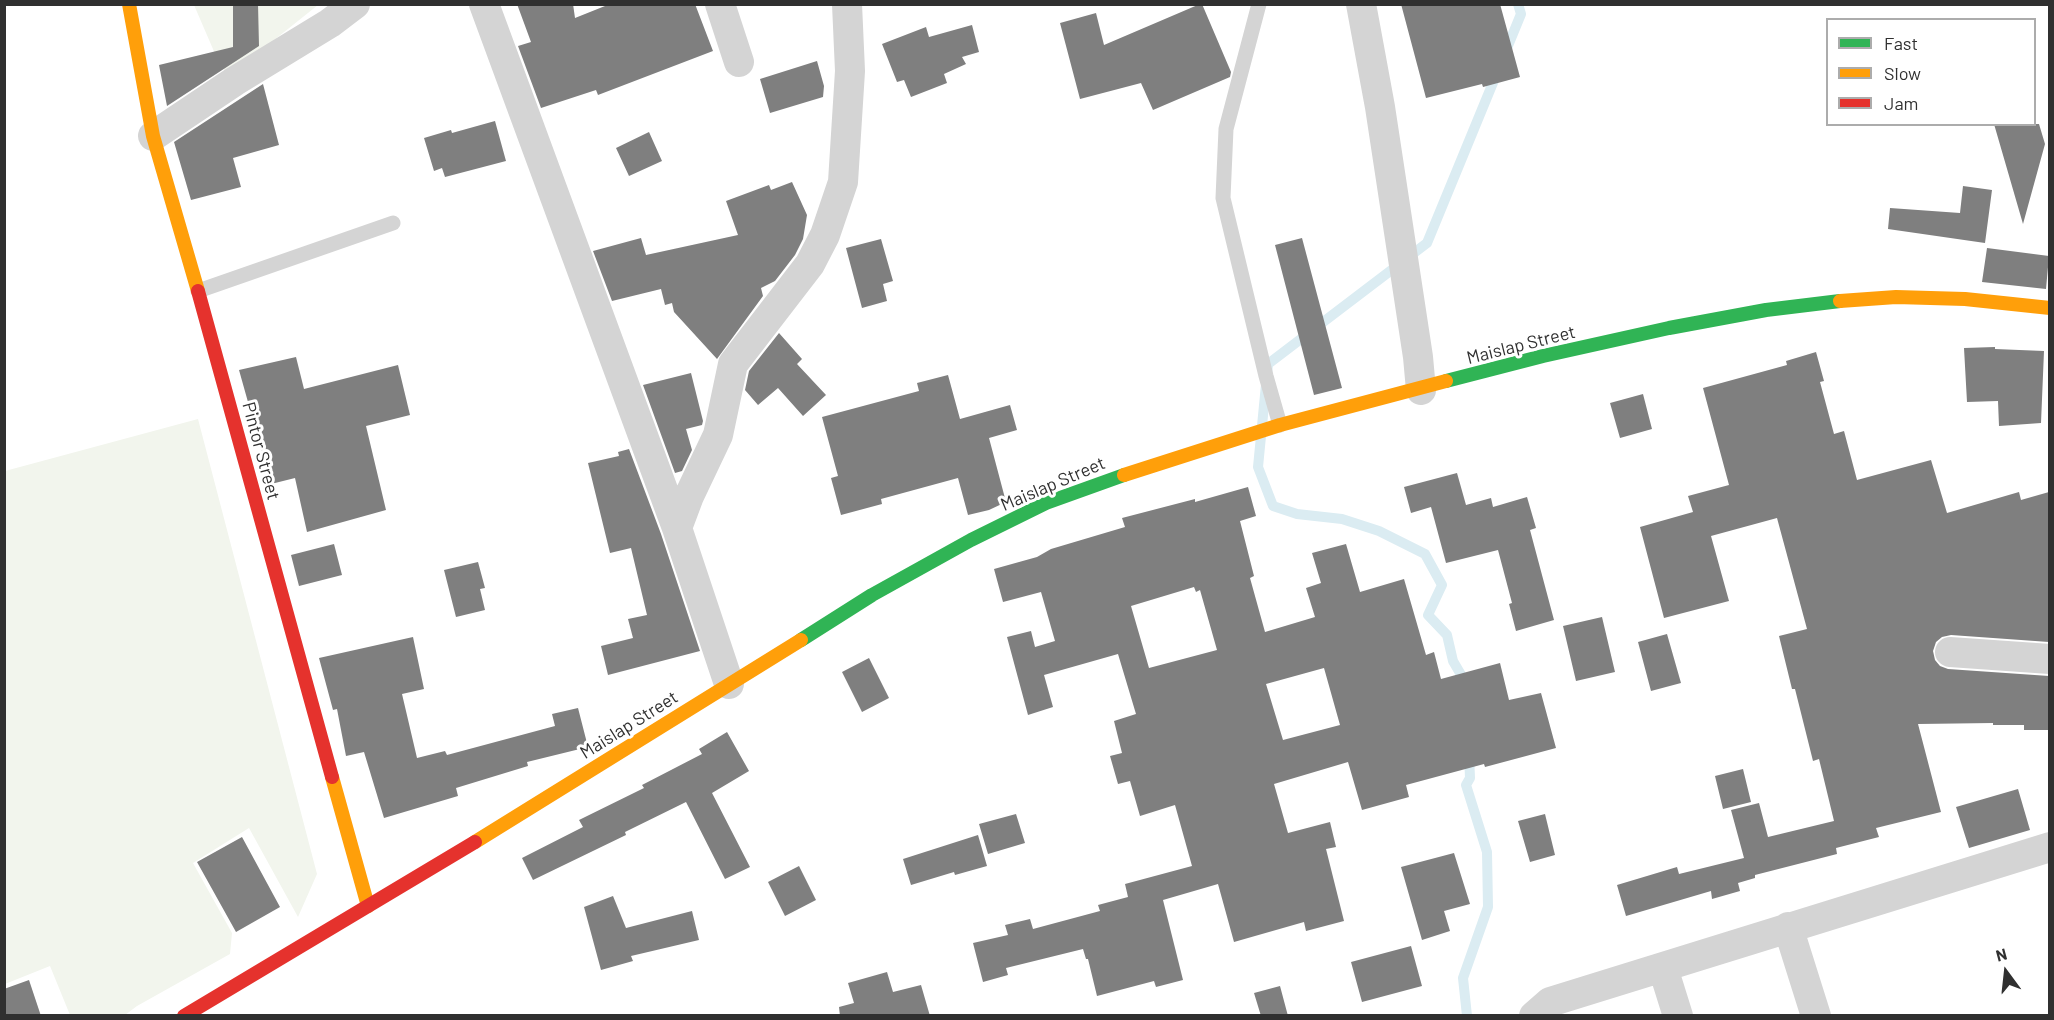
<!DOCTYPE html>
<style>
body{margin:0}
#map{position:relative;width:2054px;height:1020px;overflow:hidden;background:#fff;font-family:Barlow,sans-serif}
canvas{display:block}
.frame{position:absolute;inset:0;border:6px solid #303030;pointer-events:none}
.legend{position:absolute;left:1826px;top:18px;width:210px;height:108px;box-sizing:border-box;background:#fff;border:2px solid #acacac;margin:0;padding:8px 10px;list-style:none;font-size:18px;color:#303030}
.legend li{display:flex;align-items:center;gap:12px;height:30px}
.legend b{width:30px;border:2px solid #acacac}
.north{position:absolute;left:1976px;top:942px;width:60px;height:60px;-webkit-text-stroke:4px #fff;paint-order:stroke;rotate:345deg;font-size:16px;font-weight:700;line-height:24px;text-align:center;color:#303030}
.north::after{content:'';display:block;margin:auto;width:21px;height:27px;background:#303030;clip-path:polygon(50% 0,100% 100%,50% 72%,0 100%)}
</style>
<div id="map">
<canvas width="2054" height="1020"></canvas>
<div class="frame"></div>
<ul class="legend">
<li><b style="height:8px;background:#30b455"></b>Fast</li>
<li><b style="height:8px;background:#ff9f0a"></b>Slow</li>
<li><b style="height:8px;background:#e5322d"></b>Jam</li>
</ul>
<div class="north">N</div>
</div>
<script>
const ctx = document.querySelector('canvas').getContext('2d');
ctx.lineJoin = 'round';
function paint(path, color) { ctx.fillStyle = color; ctx.fill(path, 'evenodd'); }
const poly = rows => new Path2D(rows.map(r => 'M' + r).join(''));
function stroke(path, color, width, dash) { ctx.strokeStyle = color; ctx.lineWidth = width; ctx.lineCap = dash ? 'butt' : 'round'; ctx.setLineDash(dash || []); ctx.stroke(path); }
function label(font, color, halo, rows, align = 'center') {
  ctx.font = font + ' Barlow,sans-serif'; ctx.lineWidth = 6; ctx.setLineDash([]); ctx.textBaseline = 'middle'; ctx.strokeStyle = halo; ctx.fillStyle = color; for (const [text, x, y, turn = 0] of rows) {
    ctx.save(); ctx.translate(x, y); ctx.rotate((+turn || 0) * Math.PI / 180); ctx.textAlign = isNaN(turn) ? turn : align; if (halo) ctx.strokeText(text, 0, 0); ctx.fillText(text, 0, 0); ctx.restore();
  }
}
const green = poly([
 [194,5,318,5,229,76,219,63],
 [198,419,317,874,298,917,249,828,193,863,232,933,230,954,137,1006,125,1015,70,1015,50,966,5,984,5,471]
]);
const stream = poly([
 [1505,53,1521,14,1518,4],
 [1467,685,1453,661,1447,635,1428,615,1442,585,1425,554,1379,531,1342,519,1297,514,1273,506,1258,467,1268,364,1427,243,1497,73],
 [1467,1016,1463,978,1488,907,1487,852,1466,785,1470,778,1469,754]
]);
const building = poly([
 [233,4,258,4,259,46,167,106,159,65,233,47],
 [517,4,573,4,575,18,610,4,695,4,713,51,598,95,596,90,541,108,518,46,531,42],
 [1200,4,1202,4,1231,72,1230,77,1153,110,1141,83,1080,99,1060,23,1096,13,1104,45],
 [1401,4,1500,4,1520,77,1483,87,1482,84,1426,98],
 [972,25,979,52,962,57,966,64,944,74,947,83,911,97,904,80,897,82,882,44,926,27,929,37],
 [817,61,824,86,823,97,770,113,760,79],
 [263,84,279,145,233,158,241,187,191,200,174,142],
 [495,121,506,161,445,177,442,168,434,171,424,138,451,130,452,133],
 [1994,124,2039,124,2045,144,2023,224],
 [649,132,662,161,629,176,616,148],
 [792,182,807,215,803,239,795,255,775,281,761,288,763,296,717,359,674,312,672,303,665,305,661,289,612,301,593,251,641,238,646,255,738,235,726,201,769,185,771,190],
 [1963,186,1992,190,1985,243,1888,229,1890,208,1960,213],
 [1302,238,1342,388,1314,395,1275,245],
 [881,239,893,281,883,284,887,301,862,308,846,248],
 [1987,248,2049,256,2046,289,1982,282],
 [779,333,802,359,797,364,826,395,803,416,778,388,758,405,745,390,749,371],
 [1995,347,1995,349,2044,351,2041,423,1999,426,1998,401,1967,402,1964,348],
 [1816,352,1824,381,1820,382,1834,434,1844,431,1857,480,1931,460,1947,513,2019,492,2021,500,2049,492,2048,600,2049,600,2049,642,1951,635,1942,637,1936,642,1933,651,1935,660,1940,666,1948,669,2049,676,2049,730,2024,730,2024,725,1993,725,1993,723,1918,724,1941,812,1876,828,1879,837,1836,848,1837,854,1755,875,1755,878,1738,883,1740,891,1712,899,1711,891,1626,916,1617,885,1677,867,1679,874,1744,858,1731,810,1759,803,1768,837,1834,821,1819,759,1813,761,1795,689,1792,689,1779,636,1807,629,1777,518,1711,536,1729,601,1664,618,1640,527,1693,512,1688,496,1729,485,1703,388,1787,365,1786,361],
 [296,357,304,389,398,365,410,415,366,426,386,510,307,532,295,478,271,484,239,370],
 [691,373,703,421,702,425,686,429,692,450,682,471,675,473,643,385],
 [948,375,960,419,1010,405,1017,430,989,438,1006,502,989,510,968,515,958,478,881,499,882,504,841,515,831,478,838,476,822,417,919,391,917,383],
 [1643,394,1652,429,1620,438,1610,403],
 [629,449,661,534,700,651,608,675,601,646,633,638,628,619,647,615,631,548,610,553,588,463,619,456,618,452],
 [1457,473,1466,505,1491,498,1493,507,1527,497,1536,528,1530,530,1554,620,1516,631,1509,604,1512,603,1498,550,1446,563,1431,507,1411,513,1404,487],
 [1248,487,1256,516,1240,521,1254,576,1250,578,1265,632,1315,617,1306,588,1321,583,1312,553,1346,544,1360,592,1404,579,1426,655,1434,652,1441,679,1500,663,1509,700,1541,693,1556,748,1485,767,1484,764,1406,785,1409,797,1362,810,1348,762,1274,784,1288,833,1330,822,1336,847,1326,849,1344,921,1306,931,1304,922,1234,942,1218,884,1163,900,1183,980,1156,987,1154,981,1097,996,1088,959,1086,959,1083,949,1006,968,1008,975,983,982,973,943,1008,935,1005,925,1030,919,1033,929,1100,911,1098,905,1128,897,1125,884,1192,866,1175,805,1140,816,1130,781,1118,784,1110,756,1122,753,1114,721,1136,714,1118,654,1044,675,1053,707,1028,715,1007,637,1031,631,1035,647,1055,641,1041,592,1003,602,994,569,1037,557,1051,549,1125,527,1122,518,1195,499,1195,502],
 [1194,587,1196,592,1200,590,1217,650,1149,668,1131,606],
 [1324,668,1340,725,1283,740,1266,684],
 [334,544,342,575,299,586,291,555],
 [478,562,485,588,480,589,485,610,456,617,444,570],
 [1602,617,1615,672,1576,681,1563,626],
 [1667,634,1681,683,1651,691,1638,642],
 [413,637,424,689,402,694,417,758,445,751,447,755,555,726,552,714,578,708,588,747,527,762,528,766,456,788,458,796,384,818,364,752,346,756,337,709,333,710,319,658],
 [869,658,889,698,862,712,842,672],
 [727,732,749,771,712,793,750,867,725,879,686,802,625,832,626,835,533,880,522,858,583,827,579,820,644,788,642,785,702,754,699,749],
 [1743,769,1751,802,1723,809,1715,776],
 [2018,789,2030,830,1969,848,1956,807],
 [1016,814,1025,843,988,854,979,824],
 [1545,814,1555,855,1530,862,1518,821],
 [978,835,987,866,955,875,954,872,911,885,903,859],
 [242,837,280,907,236,932,197,862],
 [1454,853,1470,904,1444,911,1450,931,1422,940,1401,867],
 [799,866,816,900,785,916,768,882],
 [613,896,626,928,692,911,699,940,631,956,633,961,601,970,584,907],
 [1411,946,1422,986,1362,1002,1351,962],
 [887,972,893,992,921,985,930,1016,840,1016,839,1007,854,1003,848,983],
 [29,980,41,1016,4,1016,4,989],
 [1280,986,1288,1016,1261,1016,1254,993]
]);
const lane = poly([
 [1259,4,1226,129,1223,198,1266,376,1280,425],
 [198,291,393,223]
]);
const street = poly([
 [484,4,677,528],
 [720,4,739,62],
 [1361,4,1380,107,1418,357,1421,390],
 [153,136,235,81,330,23,355,4],
 [1950,652,2050,659],
 [729,684,677,528,689,496,718,435,733,364,810,264,825,235,843,182,850,71,847,4],
 [1788,927,1816,1016],
 [1663,968,1678,1016],
 [1534,1016,1550,1002,2050,847]
]);
const fast = poly([
 [1446,381,1543,356,1669,328,1766,310,1840,301],
 [801,640,872,595,971,540,1046,503,1124,475]
]);
const slow = poly([
 [129,4,153,136,198,291],
 [1840,301,1896,297,1965,299,2050,308],
 [1124,475,1280,425,1446,381],
 [332,777,368,906],
 [475,842,801,640]
]);
const jam = poly([
 [198,291,332,777],
 [184,1016,475,842]
]);
const streetNames = [
 ["Maislap Street",1521,345,-14],
 ["Pintor Street",261,451,75],
 ["Maislap Street",1053,484,-23],
 ["Maislap Street",629,725,-32]
];
paint(green, '#f2f5ed');
stroke(stream, '#dbecf2', 10);
paint(building, '#7f7f7f');
stroke(lane, '#d4d4d4', 15);
stroke(street, '#d4d4d4', 30);
stroke(fast, '#30b455', 14);
stroke(slow, '#ff9f0a', 14);
stroke(jam, '#e5322d', 14);
label('18px', '#303030', '#fff', streetNames);
</script>
